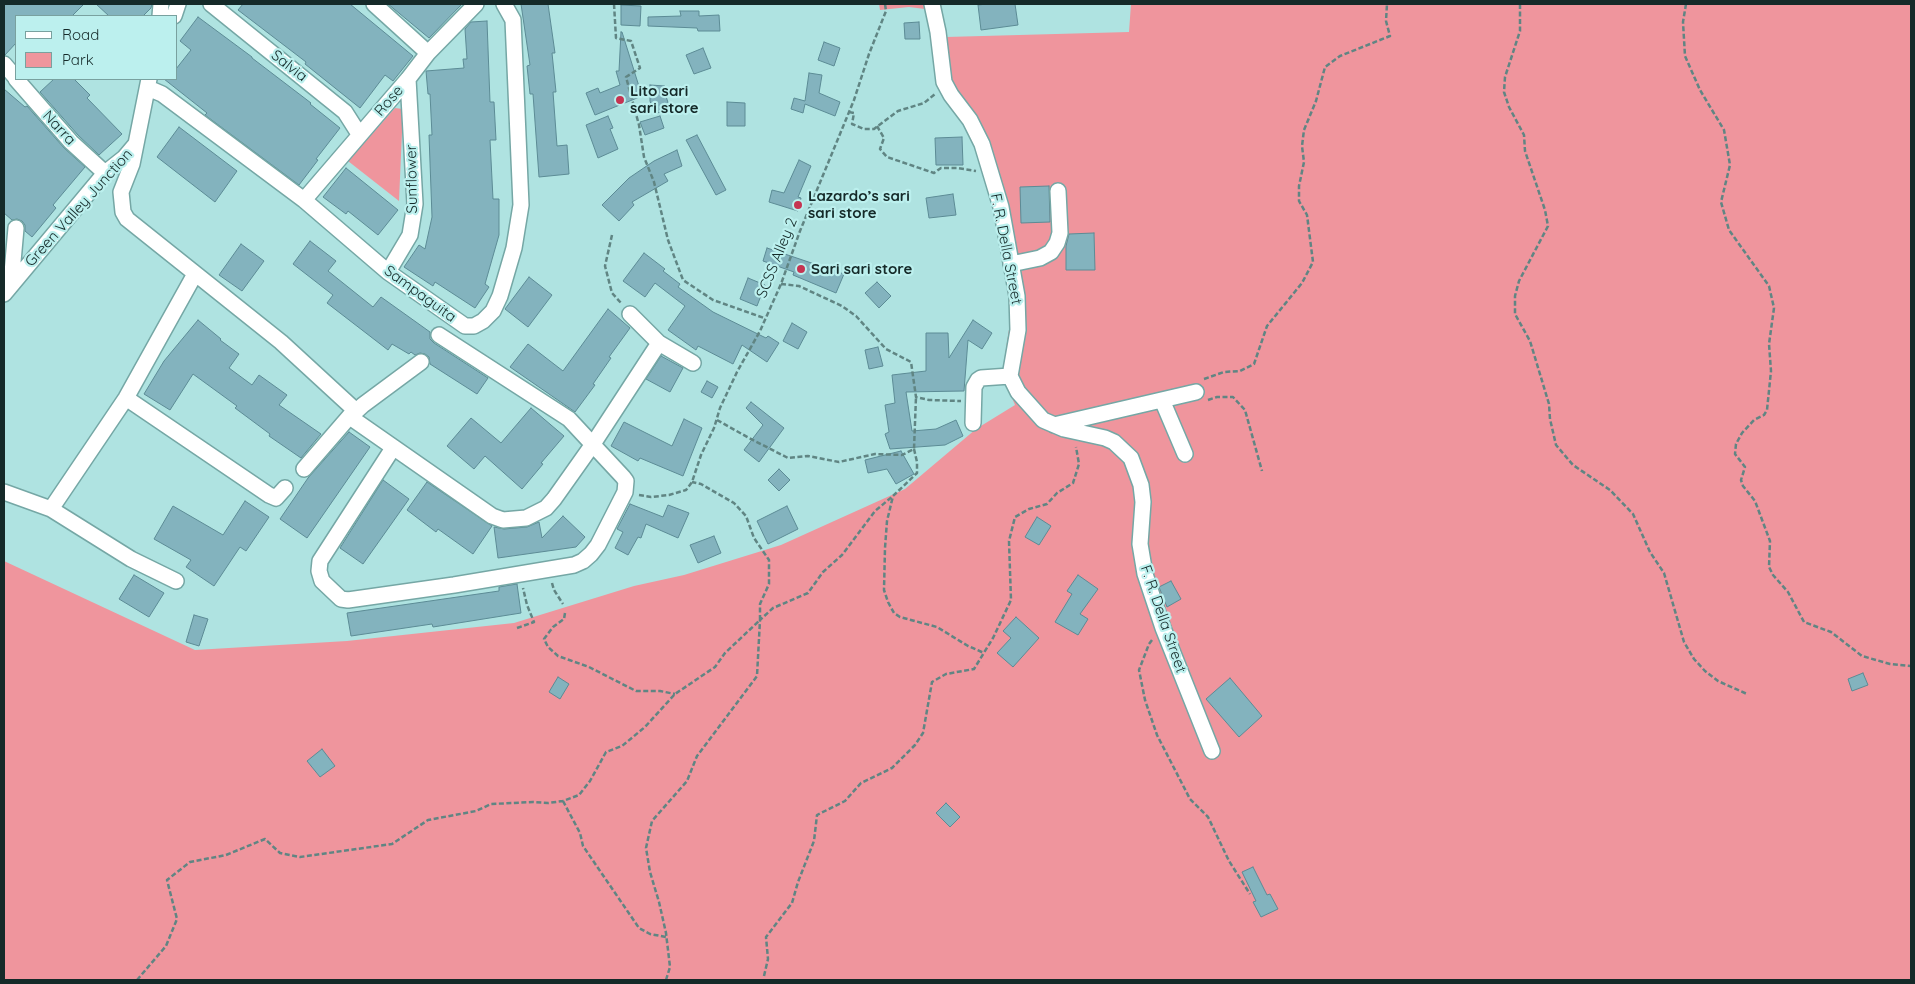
<!DOCTYPE html>
<meta charset="utf-8">
<style>
body{margin:0}
#map{position:relative;width:1915px;height:984px;overflow:hidden;background:#afe3e1;font-family:Quicksand,sans-serif}
canvas{display:block}
.frame{position:absolute;inset:0;border:5px solid #152a29;pointer-events:none}
.legend{position:absolute;left:15px;top:15px;width:162px;height:65px;box-sizing:border-box;background:#bcf0ee;border:1px solid #79a19f;margin:0;padding:6px 9px;list-style:none;font-size:15px;color:#152a29}
.legend li{display:flex;align-items:center;gap:10px;height:25px}
.legend b{width:25px;border:1px solid #79a19f}
</style>
<div id="map">
<canvas width="1915" height="984"></canvas>
<div class="frame"></div>
<ul class="legend">
<li><b style="height:6px;background:#fff"></b>Road</li>
<li><b style="height:14px;background:#ef959d"></b>Park</li>
</ul>
</div>
<script>
const ctx = document.querySelector('canvas').getContext('2d');
ctx.lineJoin = 'round';
function paint(path, color) { ctx.fillStyle = color; ctx.fill(path, 'evenodd'); }
const poly = rows => new Path2D(rows.map(r => 'M' + r).join(''));
function stroke(path, color, width, dash) { ctx.strokeStyle = color; ctx.lineWidth = width; ctx.lineCap = dash ? 'butt' : 'round'; ctx.setLineDash(dash || []); ctx.stroke(path); }
function label(font, color, halo, rows, align = 'center') {
  ctx.font = font + ' Quicksand,sans-serif'; ctx.lineWidth = 4.5; ctx.setLineDash([]); ctx.textBaseline = 'middle'; ctx.strokeStyle = halo; ctx.fillStyle = color; for (const [text, x, y, turn = 0] of rows) {
    ctx.save(); ctx.translate(x, y); ctx.rotate((+turn || 0) * Math.PI / 180); ctx.textAlign = isNaN(turn) ? turn : align; if (halo) ctx.strokeText(text, 0, 0); ctx.fillText(text, 0, 0); ctx.restore();
  }
}
const green = poly([
 [879,4,941,4,946,37,1129,32,1131,4,1911,4,1911,980,4,980,4,561,195,650,347,641,514,623,634,586,684,575,781,545,905,489,976,429,1015,405,1002,374,1011,317,1008,263,983,166,938,62,925,9,909,7,880,10],
 [395,108,403,109,399,201,348,161]
]);
const building = poly([
 [4,4,84,4,72,16,16,16,16,43,5,55,4,55,4,4],
 [96,4,152,4,151,8,143,16,109,16,96,4],
 [243,4,350,4,413,56,393,81,385,75,360,108,305,64,306,62,238,10,243,4],
 [388,4,462,4,429,38,388,4],
 [521,4,548,4,555,53,552,53,556,92,553,92,557,146,567,145,569,174,539,177,533,94,530,94,527,66,530,65,521,4],
 [987,4,1015,4,1018,25,981,30,978,5,987,4],
 [621,5,641,6,640,26,621,25,621,5],
 [680,11,699,11,699,16,719,15,720,31,698,31,697,28,648,26,648,17,681,16,680,11],
 [198,17,252,57,252,58,311,103,310,104,340,128,316,159,318,160,299,185,205,115,207,113,164,79,176,79,176,69,191,50,180,41,198,17],
 [487,21,490,102,494,102,496,140,490,140,493,199,499,199,499,235,485,284,489,287,475,308,435,282,433,286,404,267,419,245,425,249,432,217,429,135,432,135,430,94,428,94,426,71,464,68,463,59,467,59,465,29,471,22,487,21],
 [919,22,920,39,905,39,904,23,919,22],
 [621,32,622,32,642,96,595,115,586,93,598,88,600,93,620,85,616,71,619,71,621,32],
 [824,42,840,48,834,66,818,60,824,42],
 [703,48,711,68,694,74,686,55,703,48],
 [809,73,822,75,819,93,840,102,835,116,805,104,803,113,791,109,794,98,805,101,809,73],
 [54,79,74,79,90,95,87,98,122,134,99,155,78,135,40,92,54,79],
 [650,85,665,86,665,93,670,109,654,114,650,101,650,85],
 [4,89,25,107,27,106,64,148,85,167,53,205,56,208,32,237,25,231,25,225,22,221,17,219,12,220,4,213,4,89],
 [727,102,745,103,745,126,727,126,727,102],
 [608,116,613,128,610,129,618,149,598,158,586,125,608,116],
 [660,116,664,128,645,135,640,122,660,116],
 [179,127,237,171,215,202,157,157,179,127],
 [697,135,726,190,716,195,686,140,697,135],
 [962,137,963,165,936,165,935,138,962,137],
 [677,150,682,166,664,174,668,181,632,202,634,205,619,221,602,205,629,178,654,161,677,150],
 [799,160,811,166,798,197,801,198,798,211,769,202,772,190,784,193,799,160],
 [346,168,398,210,378,235,348,211,346,214,323,197,346,168],
 [1049,186,1050,222,1021,223,1020,187,1049,186],
 [953,194,956,215,929,218,926,198,953,194],
 [1094,233,1095,270,1066,270,1066,246,1069,234,1094,233],
 [310,241,336,261,328,271,373,307,381,297,430,332,430,339,434,343,488,378,477,394,430,364,429,357,425,354,420,353,415,355,411,352,409,354,392,344,388,350,327,303,333,295,293,264,310,241],
 [241,244,264,261,242,291,219,275,241,244],
 [767,248,844,274,836,293,793,275,794,272,763,261,767,248],
 [644,253,665,269,663,271,680,284,678,287,713,312,766,338,768,336,779,343,767,362,742,345,733,364,698,346,696,350,668,330,685,306,655,283,645,297,623,281,644,253],
 [529,277,552,295,528,327,505,309,529,277],
 [748,278,765,285,757,306,740,299,748,278],
 [877,282,891,296,879,308,865,293,877,282],
 [608,309,630,328,609,357,611,358,593,384,595,385,575,412,510,367,528,344,563,371,608,309],
 [198,320,221,339,220,340,239,354,229,368,252,385,259,375,287,395,279,405,321,434,301,458,269,436,270,434,235,408,237,406,193,374,170,410,144,394,164,361,198,320],
 [973,320,992,333,982,349,968,340,964,391,906,392,912,431,936,429,956,420,963,436,945,445,890,449,885,434,889,432,885,405,895,403,892,375,926,371,926,333,948,333,949,358,973,320],
 [792,323,807,332,798,349,783,341,792,323],
 [878,347,883,366,869,369,865,350,878,347],
 [661,356,683,368,670,392,646,379,661,356],
 [707,381,718,387,712,398,701,392,707,381],
 [751,402,784,428,759,462,744,450,763,425,746,408,751,402],
 [531,408,564,436,541,463,543,464,522,489,485,456,474,469,447,446,471,418,501,443,531,408],
 [684,419,702,428,683,476,640,458,638,461,611,446,624,422,672,446,684,419],
 [349,432,370,447,307,538,280,519,308,478,349,432],
 [901,451,914,474,896,484,887,469,868,473,865,460,901,451],
 [779,469,790,480,779,491,768,480,779,469],
 [383,480,409,499,363,564,340,548,383,480],
 [427,482,492,526,473,554,438,529,436,532,407,510,427,482],
 [245,501,269,517,246,551,240,547,214,586,186,567,191,560,154,539,173,506,223,535,245,501],
 [630,504,663,517,668,505,689,513,678,538,646,524,641,538,638,537,628,555,615,548,623,532,617,529,630,504],
 [787,506,798,529,768,544,757,521,787,506],
 [563,516,585,537,576,547,498,558,494,527,504,529,527,527,539,522,542,538,563,516],
 [1037,517,1051,526,1039,545,1025,537,1037,517],
 [714,536,721,553,698,563,690,545,714,536],
 [134,575,164,593,149,617,119,599,134,575],
 [1078,575,1098,589,1080,614,1088,619,1078,635,1055,622,1072,594,1067,591,1078,575],
 [1171,581,1181,599,1167,607,1159,587,1171,581],
 [517,584,521,613,433,627,432,624,351,636,347,613,499,591,499,587,517,584],
 [194,615,208,619,199,646,186,642,194,615],
 [1016,617,1039,638,1013,667,997,653,1011,638,1003,631,1016,617],
 [1863,673,1868,685,1852,691,1848,679,1863,673],
 [558,677,569,684,560,699,549,692,558,677],
 [1230,678,1262,716,1239,737,1206,699,1230,678],
 [322,749,335,766,320,777,307,761,322,749],
 [946,803,960,817,950,827,936,813,946,803],
 [1253,867,1267,895,1270,894,1278,909,1261,917,1253,902,1256,901,1242,872,1253,867]
]);
const path = poly([
 [614,4,616,38,631,41,640,68,626,77,639,125,644,157,654,182,668,240,683,280,713,300,764,318],
 [1520,4,1520,31,1505,77,1504,92,1509,107,1524,135,1525,151,1545,210,1548,226,1519,281,1515,296,1515,314,1530,341,1549,404,1550,419,1556,445,1573,465,1610,490,1633,514,1650,552,1664,573,1684,642,1694,659,1705,671,1718,681,1747,694],
 [1686,4,1683,22,1685,56,1700,90,1724,130,1730,165,1721,202,1729,230,1769,286,1774,308,1769,344,1771,371,1767,410,1764,415,1754,420,1742,433,1736,444,1735,454,1745,467,1741,480,1743,486,1755,501,1770,541,1769,567,1773,575,1788,592,1804,622,1831,632,1862,656,1890,664,1911,666],
 [849,112,854,113,852,124,864,129,874,129,898,111,924,103,935,94],
 [877,126,884,138,880,149,887,157,934,173,941,168,957,168,976,171],
 [612,235,605,266,612,293,621,303],
 [781,284,799,286,842,306,856,316,886,349,911,362,916,397,929,400,961,401],
 [1204,379,1224,372,1240,371,1254,364,1267,326,1302,283,1313,262,1307,215,1299,201,1299,186,1304,162,1302,146,1304,130,1316,101,1325,67,1340,56,1390,36,1386,21,1387,4],
 [1208,400,1217,397,1233,397,1245,410,1262,471],
 [717,420,749,438,788,458,808,456,839,462,875,454,902,455,914,449,916,397],
 [914,449,917,462,917,473,893,496,887,521,885,548,884,590,888,602,894,613,900,617,937,627,968,646,984,653],
 [639,495,651,497,669,495,686,490,692,482,701,455,714,428,720,408,737,372,760,331,781,284,800,231,854,100,869,54,886,11,885,4],
 [552,583,554,590,563,604],
 [565,613,564,619,553,627,544,639,548,647,558,656,589,667,636,691,660,691,675,694],
 [517,628,534,622,527,605,523,588],
 [1152,640,1149,644,1139,670,1145,700,1157,735,1190,799,1208,817,1229,861,1250,894],
 [563,801,580,833,583,846,639,928,650,934,666,937],
 [764,976,768,959,766,937,792,903,798,882,814,841,817,815,845,801,861,783,892,768,915,745,923,733,932,682,946,674,974,669,993,638,1011,600,1009,541,1015,517,1029,509,1047,504,1057,493,1073,483,1079,464,1076,447],
 [137,980,166,946,177,919,167,880,190,862,226,855,265,839,280,853,300,857,392,844,428,820,476,811,491,804,533,802,548,803,563,801,579,795,590,781,606,752,622,746,645,727,675,694,715,667,725,653,760,620,760,604,769,584,769,560,754,538,746,516,734,503,701,484,692,482],
 [666,980,670,967,666,933,659,902,650,872,646,848,652,821,687,781,697,756,757,676,760,620,773,608,808,593,823,572,842,555,875,511,893,496]
]);
const minor = poly([
 [211,4,345,112,359,134],
 [374,4,428,53],
 [932,4,938,32,944,82,951,95,970,120,982,144,1001,207,1017,296,1018,330,1010,376,1018,392,1043,420,1064,429,1105,438,1114,442,1131,458,1141,485,1143,502,1140,544,1145,574,1163,628,1212,751],
 [160,16,161,4],
 [174,16,178,4],
 [4,64,16,78],
 [16,79,71,142,105,173],
 [149,79,132,164,121,192,123,212,127,219,281,342,355,410],
 [148,88,162,94,304,200,388,272,465,326,474,326,483,321,493,311,500,296,514,248,521,205,513,20,504,4],
 [304,200,408,79,428,53,476,4],
 [1011,264,1040,258,1051,252,1057,243,1060,233,1058,191],
 [388,272,410,235,415,204,408,79],
 [11,284,16,228],
 [4,294,105,173,124,158,135,145],
 [630,314,659,343,693,363],
 [126,398,269,495,276,498,285,488],
 [1162,400,1185,454],
 [355,410,350,417,492,516,503,520,526,518,546,508,554,499,593,444,659,343],
 [350,417,363,405,421,362],
 [973,423,974,387,978,380,981,378,1010,376],
 [1054,425,1196,392],
 [393,448,320,561,319,571,322,581,341,599,348,600,454,585,574,565,583,561,591,554,598,545,625,492,626,481,623,477,569,419,439,335],
 [304,469,355,410],
 [4,492,51,509,131,559,176,581],
 [51,509,126,398,195,274]
]);
const markers = [
 [620,100,5,"#c53452"],
 [798,205,5,"#c53452"],
 [801,269,5,"#c53452"]
];
const streetNames = [
 ["Salvia",289,66,38],
 ["Rose",389,101,-49],
 ["Narra",59,128,47],
 ["Sunflower",412,179,-91],
 ["Green Valley Junction",79,208,-48],
 ["F. R. Della Street",1006,249,79],
 ["SCSS Alley 2",777,258,-68],
 ["Sampaguita",420,294,36],
 ["F. R. Della Street",1163,619,71]
];
const poiNames = [
 ["Lito sari",630,91],
 ["sari store",630,108],
 ["Lazardo’s sari",808,196],
 ["sari store",808,213],
 ["Sari sari store",811,269]
];
paint(green, '#ef959d');
paint(building, '#83b3be');
stroke(building, '#5c8b95', 1);
stroke(minor, '#75a7a5', 18);
stroke(path, '#608583', 2.5, [5, 2.5]);
stroke(minor, '#fff', 15);
for (const [x, y, r, color] of markers) { const dot = new Path2D(); dot.arc(x, y, r, 0, 2 * Math.PI); ctx.fillStyle = color; ctx.fill(dot); stroke(dot, '#bcf0ee', 2); }
label('15px', '#152a29', '#bcf0ee', streetNames);
label('bold 15px', '#152a29', '#bcf0ee', poiNames, 'left');
</script>
